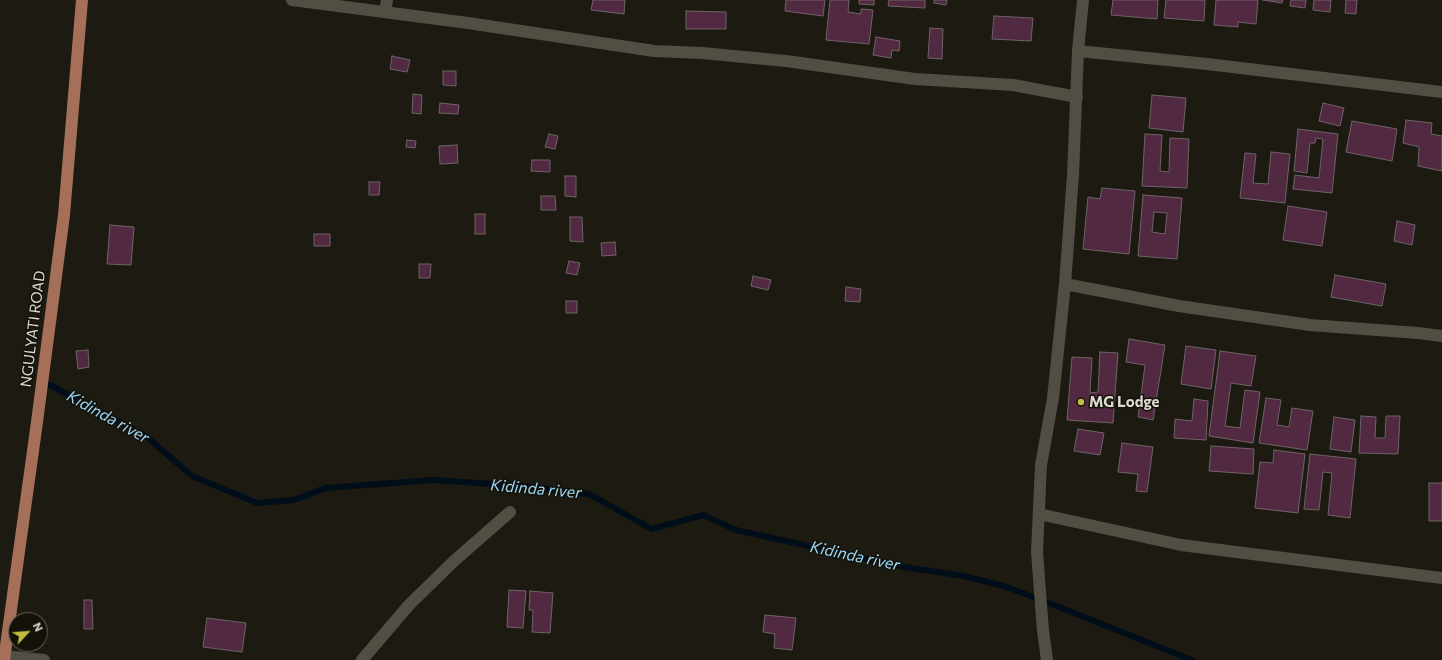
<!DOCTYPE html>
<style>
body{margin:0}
#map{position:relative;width:1442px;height:660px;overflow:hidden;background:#1d1b11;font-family:Commissioner,sans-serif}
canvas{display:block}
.north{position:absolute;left:8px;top:612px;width:40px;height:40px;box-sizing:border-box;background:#141208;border:1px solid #636259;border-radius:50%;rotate:64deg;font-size:11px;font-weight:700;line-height:16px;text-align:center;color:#dad9d2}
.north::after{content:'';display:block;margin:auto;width:14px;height:18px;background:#bfbe42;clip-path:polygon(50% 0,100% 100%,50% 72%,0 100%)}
</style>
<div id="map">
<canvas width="1442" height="660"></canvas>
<div class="north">N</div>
</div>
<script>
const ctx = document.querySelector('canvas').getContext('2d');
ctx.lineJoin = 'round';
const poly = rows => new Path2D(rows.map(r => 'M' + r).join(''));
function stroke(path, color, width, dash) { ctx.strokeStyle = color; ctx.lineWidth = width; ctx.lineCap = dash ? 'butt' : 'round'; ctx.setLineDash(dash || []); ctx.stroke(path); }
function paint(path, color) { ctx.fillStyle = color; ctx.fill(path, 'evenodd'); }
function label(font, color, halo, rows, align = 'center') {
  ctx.font = font + ' Commissioner,sans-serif'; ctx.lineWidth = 3; ctx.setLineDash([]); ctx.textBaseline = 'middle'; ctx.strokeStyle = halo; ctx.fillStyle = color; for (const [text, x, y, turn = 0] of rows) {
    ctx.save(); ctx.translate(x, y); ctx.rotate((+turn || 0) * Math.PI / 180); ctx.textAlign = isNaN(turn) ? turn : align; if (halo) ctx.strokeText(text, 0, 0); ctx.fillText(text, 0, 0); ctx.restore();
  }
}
const stream = poly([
 [50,385,147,437,192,476,257,503,294,500,325,488,433,480,524,486,589,494,652,529,703,515,736,530,905,567,964,576,1007,587,1064,609,1192,660]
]);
const building = poly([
 [593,0,625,0,624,14,591,10,593,0],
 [786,0,825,0,823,16,785,11,786,0],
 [830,0,849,0,848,12,861,14,861,9,873,10,869,44,826,40,830,0],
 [859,0,874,0,874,5,859,4,859,0],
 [889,0,925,0,925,8,888,6,889,0],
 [934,0,947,0,946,5,934,3,934,0],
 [1113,0,1158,0,1157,19,1111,15,1113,0],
 [1166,0,1205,0,1204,21,1164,18,1166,0],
 [1216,0,1258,0,1256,24,1238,22,1238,27,1214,25,1216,0],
 [1263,0,1283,0,1282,3,1263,0],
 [1291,0,1306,0,1305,8,1290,6,1291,0],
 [1314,0,1331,0,1330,12,1313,10,1314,0],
 [1346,0,1357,0,1356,14,1345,13,1346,0],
 [686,11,726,12,726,29,686,29,686,11],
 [994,16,1033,18,1031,41,992,39,994,16],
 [930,28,943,29,942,59,928,58,930,28],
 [876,37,900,41,899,51,892,50,891,58,873,55,876,37],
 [392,56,410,60,407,72,390,69,392,56],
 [443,71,456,71,456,86,443,85,443,71],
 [413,94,422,95,421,114,412,113,413,94],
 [1152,95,1186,98,1183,132,1149,128,1152,95],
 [440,103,459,105,458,114,439,113,440,103],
 [1323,103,1344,108,1340,126,1319,121,1323,103],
 [1406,120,1432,123,1431,134,1442,136,1442,171,1418,166,1419,147,1403,143,1406,120],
 [1352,121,1397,129,1392,161,1346,152,1352,121],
 [1298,129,1338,134,1332,193,1293,189,1295,175,1319,178,1323,139,1316,138,1315,143,1310,143,1307,173,1294,171,1298,129],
 [549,134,558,136,555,149,545,147,549,134],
 [1145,134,1162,135,1160,171,1169,172,1170,138,1189,139,1187,188,1142,186,1145,134],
 [407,140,416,141,415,148,406,147,407,140],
 [457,145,458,163,440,164,439,146,457,145],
 [1271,152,1290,154,1285,203,1240,198,1245,153,1256,154,1253,183,1268,184,1271,152],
 [532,160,550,160,550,172,531,171,532,160],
 [565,176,576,176,576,197,565,196,565,176],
 [369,182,380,182,379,195,369,195,369,182],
 [1102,188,1135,191,1129,254,1083,249,1088,197,1100,199,1102,188],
 [1143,195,1182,198,1177,259,1138,256,1143,195],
 [1154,212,1167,213,1165,234,1152,232,1154,212],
 [541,196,555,196,556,210,541,210,541,196],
 [1288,206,1327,212,1322,246,1283,240,1288,206],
 [475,214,485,214,485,234,475,234,475,214],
 [570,217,582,217,583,242,570,241,570,217],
 [1397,221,1415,225,1412,245,1394,241,1397,221],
 [110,225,134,227,131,265,107,264,110,225],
 [314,234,330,234,330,246,314,246,314,234],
 [615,242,616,255,602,256,601,243,615,242],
 [569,261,580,263,577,275,566,273,569,261],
 [419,264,431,264,430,278,419,278,419,264],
 [1335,275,1386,284,1382,306,1331,297,1335,275],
 [753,276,771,280,768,290,751,286,753,276],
 [846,287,861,289,860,302,845,301,846,287],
 [566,301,577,301,577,313,566,313,566,301],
 [1129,339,1165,345,1153,420,1138,417,1145,365,1126,362,1129,339],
 [1186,346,1216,350,1211,389,1181,384,1186,346],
 [88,350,89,367,78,369,76,351,88,350],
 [1220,351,1256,356,1251,386,1231,383,1225,426,1240,428,1245,390,1260,392,1253,443,1209,436,1220,351],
 [1100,352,1118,353,1113,423,1067,420,1072,357,1092,358,1090,393,1098,392,1100,352],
 [1266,398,1281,400,1277,425,1289,427,1292,408,1313,411,1307,450,1259,443,1266,398],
 [1194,399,1208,401,1206,440,1174,438,1175,419,1192,421,1194,399],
 [1361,416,1376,417,1375,438,1385,438,1386,416,1400,416,1398,454,1359,453,1361,416],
 [1334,417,1355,420,1351,452,1330,449,1334,417],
 [1078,429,1104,433,1100,455,1074,451,1078,429],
 [1122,443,1153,447,1147,492,1136,491,1138,474,1118,472,1122,443],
 [1211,446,1254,449,1253,474,1209,471,1211,446],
 [1274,450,1305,454,1298,513,1255,508,1260,462,1273,463,1274,450],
 [1310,454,1356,459,1350,518,1328,515,1332,473,1323,472,1319,510,1304,509,1310,454],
 [1429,483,1442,483,1442,521,1429,521,1429,483],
 [509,590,526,591,523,628,507,627,509,590],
 [530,591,553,593,550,633,532,632,533,610,529,610,530,591],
 [84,600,92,600,93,629,84,629,84,600],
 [765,615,796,618,792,650,774,648,775,634,763,632,765,615],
 [207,618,246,623,242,652,203,647,207,618]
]);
const minor = poly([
 [292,0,468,23,654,51,702,53,786,61,915,79,1013,85,1077,97],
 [385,12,387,0],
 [1078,51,1207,64,1442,92],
 [1065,284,1179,306,1310,325,1418,333,1442,336],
 [1039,514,1181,545,1442,578],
 [4,656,44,660],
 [362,660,409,605,454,561,510,512],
 [1047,660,1043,631,1037,552,1041,465,1053,398,1065,284,1073,175,1078,51,1083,0]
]);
const major = poly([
 [4,660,37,422,64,215,82,0]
]);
const markers = [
 [1081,402,4,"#bfbe42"]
];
const streetNames = [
 ["NGULYATI ROAD",33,329,-83]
];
const poiNames = [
 ["MG Lodge",1089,402]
];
const waterNames = [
 ["Kidinda river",108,417,29],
 ["Kidinda river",536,489,5],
 ["Kidinda river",855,556,12]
];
stroke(stream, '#000e1a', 6);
paint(building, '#512940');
stroke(building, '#6f6369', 1);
stroke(minor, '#514f43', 12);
stroke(major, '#a66f5a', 12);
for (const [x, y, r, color] of markers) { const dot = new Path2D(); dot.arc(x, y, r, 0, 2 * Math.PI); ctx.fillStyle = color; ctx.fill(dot); stroke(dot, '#141208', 1.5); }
label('15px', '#dad9d2', '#141208', streetNames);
label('bold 15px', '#dad9d2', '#141208', poiNames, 'left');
label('italic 16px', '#9bd7f9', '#141208', waterNames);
</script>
